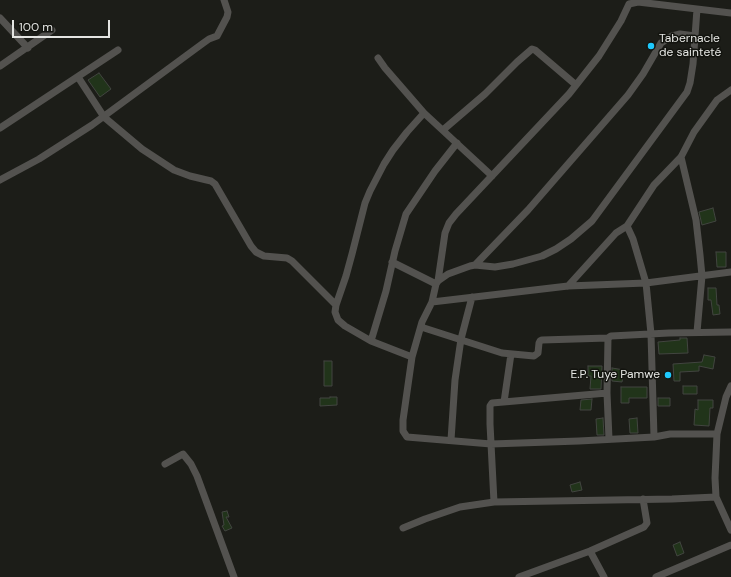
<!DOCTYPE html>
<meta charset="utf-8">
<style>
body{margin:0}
#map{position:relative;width:731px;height:577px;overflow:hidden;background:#1c1d18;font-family:"DM Sans",sans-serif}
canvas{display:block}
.scale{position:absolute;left:12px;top:20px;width:98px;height:18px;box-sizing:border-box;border:2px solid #e4e5e2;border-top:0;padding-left:5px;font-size:12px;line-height:14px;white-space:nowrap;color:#e4e5e2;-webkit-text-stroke:3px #13140f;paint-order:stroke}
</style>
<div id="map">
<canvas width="731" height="577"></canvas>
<div class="scale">100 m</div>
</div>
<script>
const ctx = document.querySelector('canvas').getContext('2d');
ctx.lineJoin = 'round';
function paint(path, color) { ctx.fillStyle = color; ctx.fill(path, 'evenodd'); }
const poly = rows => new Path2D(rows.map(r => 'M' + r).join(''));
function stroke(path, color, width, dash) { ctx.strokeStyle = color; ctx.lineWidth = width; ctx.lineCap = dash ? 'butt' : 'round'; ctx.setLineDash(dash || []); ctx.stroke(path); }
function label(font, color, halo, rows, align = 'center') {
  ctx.font = font + ' "DM Sans",sans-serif'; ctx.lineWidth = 3; ctx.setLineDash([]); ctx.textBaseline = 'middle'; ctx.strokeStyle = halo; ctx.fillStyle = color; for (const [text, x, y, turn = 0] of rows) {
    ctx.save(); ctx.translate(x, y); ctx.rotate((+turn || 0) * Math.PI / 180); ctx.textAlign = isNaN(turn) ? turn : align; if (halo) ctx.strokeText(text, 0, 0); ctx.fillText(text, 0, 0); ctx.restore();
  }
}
const building = poly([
 [99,73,111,89,100,97,88,80,99,73],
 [713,208,716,221,702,225,699,212,713,208],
 [716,252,726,252,726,267,717,267,716,252],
 [708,288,716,288,717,305,719,305,720,314,713,315,711,300,708,300,708,288],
 [680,338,687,338,688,353,659,354,658,342,680,340,680,338],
 [704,355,715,357,713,369,699,366,699,371,680,372,680,381,674,381,673,364,702,362,704,355],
 [324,361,332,361,332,386,324,386,324,361],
 [588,366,602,366,601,389,590,389,591,376,588,376,588,366],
 [612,368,624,370,622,382,612,381,612,368],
 [683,386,697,386,697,394,683,394,683,386],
 [621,387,647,387,647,398,629,398,629,403,621,403,621,387],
 [330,397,337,397,337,405,320,406,320,398,330,398,330,397],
 [658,398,670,398,670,406,658,406,658,398],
 [592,399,591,410,580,410,581,400,592,399],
 [698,400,713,400,713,408,710,408,709,426,694,425,695,409,698,410,698,400],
 [603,418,604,435,597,435,596,419,603,418],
 [637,418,638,433,630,433,629,419,637,418],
 [580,482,582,490,572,492,570,485,580,482],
 [227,511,229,517,226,517,232,528,225,531,222,526,224,525,222,512,227,511],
 [680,542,684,553,677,556,673,545,680,542]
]);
const minor = poly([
 [0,18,28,48],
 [378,58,385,68,424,113,492,176],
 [0,66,52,30],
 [78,77,104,117,142,149,174,170,190,176,211,181,215,184,251,246,256,252,264,256,287,258,292,261,336,305],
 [0,128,118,50],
 [443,130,485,94,517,62,532,49,535,50,576,85],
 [681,157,696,220,700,255,702,276,697,332],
 [0,180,39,159,92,125,202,44,209,39,217,36,227,17,228,12,224,0],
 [627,226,633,239,646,283,651,334,654,437],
 [392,262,436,284],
 [475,265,528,210,628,95,643,74,661,43,672,36,680,34,695,36],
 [438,281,448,274,470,266,475,265,495,267,513,264,542,256,556,249,571,239,592,221,687,92,690,83,693,64,697,9],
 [568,286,616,233,627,226,654,185,681,157,694,132,717,100,731,90],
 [432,302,568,286,646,283,731,272],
 [421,327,502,353,534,356,538,353,539,343,540,341,542,340,608,338],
 [371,341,386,291,395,251,406,214,435,171,457,143],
 [412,357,371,341,345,326,338,320,335,312,336,305,346,276,352,254,365,203,370,191,384,164,393,150,407,132,424,113],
 [731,386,726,397,717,434,715,478,716,497,731,530],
 [504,402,511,354],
 [717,434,670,434,654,437,579,441,491,444,407,437,403,431,403,420,412,357,422,322,432,302,436,284,438,281,445,233,449,223,456,214,569,94,599,56,621,21,629,4,638,2,731,13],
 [609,439,607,393,608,338,611,336,669,333,731,332],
 [451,440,455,380,461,339,472,297],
 [165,464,183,454,191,464,197,476,234,577],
 [494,502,490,424,490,406,492,403,607,393],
 [403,528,425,519,460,507,494,502,672,499,716,497],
 [590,551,604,577],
 [519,577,590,551,644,527,647,523,643,499],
 [656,577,731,545]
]);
const markers = [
 [651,46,4,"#1ec9fd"],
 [668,375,4,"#1ec9fd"]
];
const poiNames = [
 ["Tabernacle",659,39],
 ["de sainteté",659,53],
 ["E.P. Tuye Pamwe",660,375,"right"]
];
paint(building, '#21341a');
stroke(building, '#424540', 1);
stroke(minor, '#53524f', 7);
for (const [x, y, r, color] of markers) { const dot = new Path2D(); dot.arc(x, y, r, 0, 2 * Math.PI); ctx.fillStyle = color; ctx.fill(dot); stroke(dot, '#13140f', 1.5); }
label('12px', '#e4e5e2', '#13140f', poiNames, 'left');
</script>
